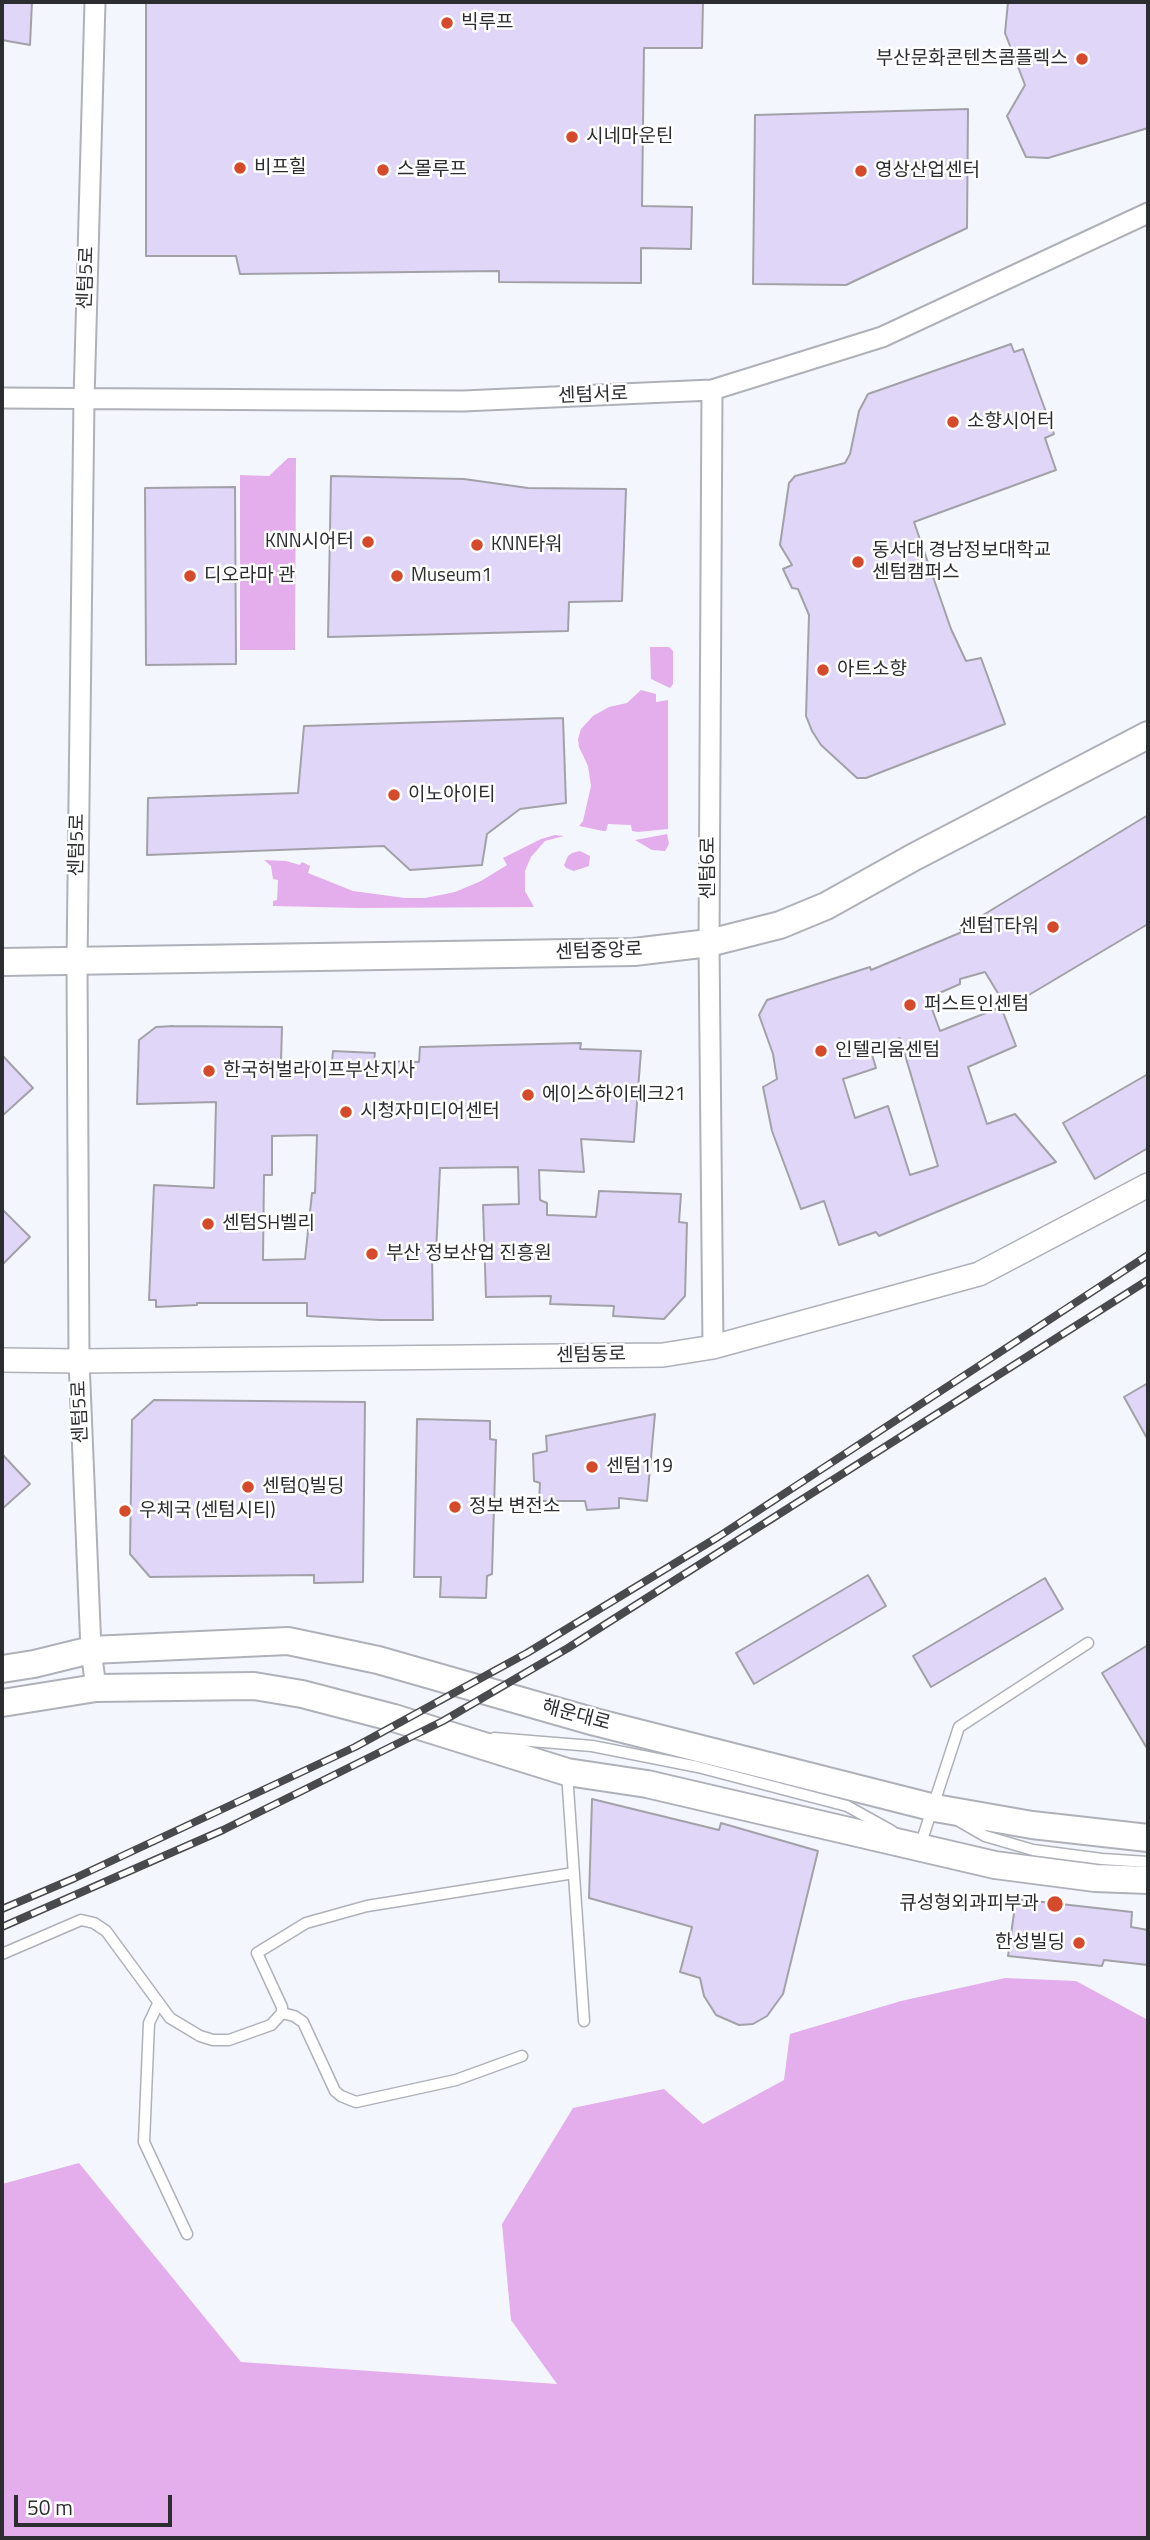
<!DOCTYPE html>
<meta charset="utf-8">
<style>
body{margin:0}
#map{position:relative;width:1150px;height:2540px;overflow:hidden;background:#f4f6fe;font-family:"Titillium Web",sans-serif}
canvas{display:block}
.frame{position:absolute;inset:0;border:4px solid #2c2d30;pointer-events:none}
.scale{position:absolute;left:14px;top:2495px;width:158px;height:32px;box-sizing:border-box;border:4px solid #2c2d30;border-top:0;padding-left:9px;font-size:21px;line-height:24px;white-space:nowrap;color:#2c2d30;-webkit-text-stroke:5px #fff;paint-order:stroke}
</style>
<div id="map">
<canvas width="1150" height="2540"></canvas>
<div class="frame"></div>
<div class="scale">50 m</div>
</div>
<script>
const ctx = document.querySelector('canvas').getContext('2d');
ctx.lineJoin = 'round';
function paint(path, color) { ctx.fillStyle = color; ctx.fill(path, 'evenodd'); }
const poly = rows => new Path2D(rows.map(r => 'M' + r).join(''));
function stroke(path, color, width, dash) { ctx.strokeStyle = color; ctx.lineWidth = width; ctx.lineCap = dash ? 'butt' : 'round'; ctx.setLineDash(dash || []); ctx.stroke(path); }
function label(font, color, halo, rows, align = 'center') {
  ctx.font = font + ' "Titillium Web","Noto Sans KR",sans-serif'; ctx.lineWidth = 5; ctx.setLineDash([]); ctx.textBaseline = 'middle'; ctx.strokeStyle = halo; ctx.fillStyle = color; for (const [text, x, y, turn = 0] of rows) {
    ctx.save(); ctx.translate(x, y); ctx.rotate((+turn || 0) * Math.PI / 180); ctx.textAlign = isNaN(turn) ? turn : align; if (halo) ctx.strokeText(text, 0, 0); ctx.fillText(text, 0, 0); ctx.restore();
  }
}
const green = poly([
 [288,458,296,458,295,650,240,650,240,475,269,476],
 [650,647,669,647,673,651,673,684,670,688,651,679],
 [641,690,656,694,656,702,668,700,668,829,638,832,632,831,631,825,608,824,606,831,603,831,579,826,583,821,591,786,588,766,579,747,578,739,581,729,593,716,609,707,627,703],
 [667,834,669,844,665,851,652,850,635,840],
 [555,835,564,836,545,841,531,857,525,871,525,891,534,907,358,908,273,906,273,901,277,900,278,880,273,879,271,866,264,860,286,861,300,865,302,862,310,866,308,873,353,891,405,898,425,898,455,892,481,881,507,865,503,858,541,839],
 [580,851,590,856,589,866,574,871,566,868,564,865,568,856,572,853],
 [1005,1978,1076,1981,1148,2020,1148,2538,2,2538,2,2184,79,2163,241,2362,557,2384,511,2320,502,2224,573,2108,664,2089,703,2124,784,2080,790,2034,901,2001]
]);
const building = poly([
 [2,2,32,2,30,45,2,40,2,2],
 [146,2,703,2,702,48,644,48,642,206,692,207,691,249,641,248,641,283,499,282,499,271,240,274,236,256,146,256,146,2],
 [1008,2,1148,2,1148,128,1048,158,1026,157,1007,116,1025,85,1005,33,1008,2],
 [968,109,967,228,846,285,753,284,755,115,968,109],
 [1011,344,1014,352,1023,349,1054,434,1045,438,1056,470,914,522,951,629,966,661,981,658,1005,724,866,778,857,778,821,745,812,731,806,716,809,615,798,589,792,588,783,569,792,565,780,545,789,483,795,476,845,463,850,454,859,411,868,394,1011,344],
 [331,476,464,479,528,488,626,489,622,601,569,602,568,631,328,637,331,476],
 [235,487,236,664,146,665,145,488,235,487],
 [563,718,566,803,520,809,487,834,482,865,410,870,384,846,147,855,148,798,298,793,304,726,563,718],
 [1148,815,1148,924,1007,1008,985,972,960,979,960,984,928,998,940,1031,1001,1007,1016,1046,968,1067,987,1124,1015,1114,1056,1162,879,1236,876,1232,839,1245,824,1201,801,1209,772,1131,763,1087,777,1079,773,1054,759,1015,767,1000,870,967,871,970,962,932,960,929,1148,815],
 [900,1038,938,1166,910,1175,888,1106,855,1118,843,1079,876,1068,870,1048,900,1038],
 [173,1026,282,1027,281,1062,332,1062,333,1051,375,1053,374,1061,419,1062,420,1047,581,1043,580,1049,641,1051,634,1142,581,1139,584,1172,539,1170,540,1200,547,1203,547,1215,596,1217,599,1191,681,1194,679,1222,687,1223,685,1296,664,1319,613,1316,614,1306,550,1304,551,1296,486,1297,483,1205,519,1204,518,1167,440,1168,436,1253,432,1252,433,1320,380,1320,307,1316,307,1303,197,1303,197,1305,156,1307,156,1300,149,1300,154,1185,214,1188,216,1102,137,1104,139,1040,156,1027,173,1026],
 [317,1135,315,1193,312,1193,305,1259,263,1260,264,1175,272,1175,272,1136,317,1135],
 [2,1055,33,1088,2,1116,2,1055],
 [1148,1074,1148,1148,1095,1179,1063,1123,1148,1074],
 [2,1209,30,1237,2,1265,2,1209],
 [1148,1383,1148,1440,1124,1397,1148,1383],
 [154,1400,365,1402,363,1582,314,1583,314,1575,150,1577,130,1554,132,1420,154,1400],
 [655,1414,647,1501,619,1498,619,1508,587,1510,585,1501,539,1501,540,1483,534,1481,533,1454,547,1451,546,1436,655,1414],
 [417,1419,490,1421,490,1439,496,1440,492,1574,487,1576,486,1598,440,1597,441,1577,414,1577,417,1419],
 [2,1454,30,1484,2,1509,2,1454],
 [868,1575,886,1606,754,1684,736,1653,868,1575],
 [1045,1578,1063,1609,931,1687,913,1656,1045,1578],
 [1148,1645,1148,1750,1102,1673,1148,1645],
 [592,1799,719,1830,721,1823,818,1851,783,1994,767,2016,753,2024,739,2025,716,2015,704,1996,700,1978,680,1972,692,1927,589,1898,592,1799],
 [1016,1899,1132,1912,1131,1927,1148,1930,1148,1965,1104,1960,1102,1966,1008,1956,1016,1899]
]);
const service = poly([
 [494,1738,592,1746,698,1767,847,1806,892,1831],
 [567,1773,584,2021],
 [959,1821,985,1836,1033,1850,1102,1859,1148,1862],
 [920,1846,959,1727,1088,1643],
 [2,1954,81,1920,94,1923,106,1931,170,2018,200,2036,213,2040,229,2040,271,2025,282,2013,282,2007,257,1953,306,1923,367,1906,574,1873],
 [158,2004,149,2023,144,2142,187,2234],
 [282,2013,294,2016,303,2022,335,2091,341,2096,356,2102,456,2080,522,2056]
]);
const minor = poly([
 [95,2,84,399,77,962,79,1361,91,1650,96,1688],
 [712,390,709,943,713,1347],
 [2,398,463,401,712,390,882,337,1148,213]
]);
const tertiary = poly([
 [2,1360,79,1361,663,1355,713,1347,979,1274,1148,1185]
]);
const secondary = poly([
 [2,962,634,952,709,943,780,925,826,906,914,857,1148,735],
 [2,1669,34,1664,91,1650,288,1641,378,1660,595,1722,935,1808,1032,1825,1148,1838],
 [2,1703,96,1688,254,1686,302,1694,394,1718,567,1772,647,1784,995,1865,1095,1878,1148,1880]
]);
const rail = poly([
 [2,1909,75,1878,355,1747,527,1653,718,1537,1148,1255],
 [2,1927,223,1830,443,1721,568,1648,1148,1280]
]);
const markers = [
 [447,23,7,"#d54a2a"],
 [1082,59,7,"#d54a2a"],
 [572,137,7,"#d54a2a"],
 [240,168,7,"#d54a2a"],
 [383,170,7,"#d54a2a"],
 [861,171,7,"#d54a2a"],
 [953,422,7,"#d54a2a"],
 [368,542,7,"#d54a2a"],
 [477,545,7,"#d54a2a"],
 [858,562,7,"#d54a2a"],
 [190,576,7,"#d54a2a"],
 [397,576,7,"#d54a2a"],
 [823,670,7,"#d54a2a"],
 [394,795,7,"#d54a2a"],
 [1053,927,7,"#d54a2a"],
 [910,1005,7,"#d54a2a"],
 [821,1051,7,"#d54a2a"],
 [209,1071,7,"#d54a2a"],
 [528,1095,7,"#d54a2a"],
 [346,1112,7,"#d54a2a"],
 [208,1224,7,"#d54a2a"],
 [372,1254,7,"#d54a2a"],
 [592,1467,7,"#d54a2a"],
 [248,1487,7,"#d54a2a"],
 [455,1507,7,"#d54a2a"],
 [125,1511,7,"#d54a2a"],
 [1055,1904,9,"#d54a2a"],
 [1079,1943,7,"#d54a2a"]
];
const poiNames = [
 ["빅루프",461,23],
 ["부산문화콘텐츠콤플렉스",1068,59,"right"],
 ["시네마운틴",586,137],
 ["비프힐",254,168],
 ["스몰루프",397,170],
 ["영상산업센터",875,171],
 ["소향시어터",967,422],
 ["KNN시어터",354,542,"right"],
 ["KNN타워",491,545],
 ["동서대 경남정보대학교",872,551],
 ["센텀캠퍼스",872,573],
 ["디오라마 관",204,576],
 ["Museum1",411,576],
 ["아트소향",837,670],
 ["이노아이티",408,795],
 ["센텀T타워",1039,927,"right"],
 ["퍼스트인센텀",924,1005],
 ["인텔리움센텀",835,1051],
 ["한국허벌라이프부산지사",223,1071],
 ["에이스하이테크21",542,1095],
 ["시청자미디어센터",360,1112],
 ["센텀SH벨리",222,1224],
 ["부산 정보산업 진흥원",386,1254],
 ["센텀119",606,1467],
 ["센텀Q빌딩",262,1487],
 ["정보 변전소",469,1507],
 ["우체국 (센텀시티)",139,1511],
 ["큐성형외과피부과",1039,1904,"right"],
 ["한성빌딩",1065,1943,"right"]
];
const streetNames = [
 ["센텀5로",87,278,-88],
 ["센텀서로",593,396,-2],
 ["센텀5로",78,845,-89],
 ["센텀6로",709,868,-90],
 ["센텀중앙로",599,952,-2],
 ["센텀동로",591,1356,-1],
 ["센텀5로",81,1412,-92],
 ["해운대로",576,1716,15]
];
paint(green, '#e4adec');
paint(building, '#dfd6f8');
stroke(building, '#a3a1a8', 2);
stroke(service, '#afb1b9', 13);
stroke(minor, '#afb1b9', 23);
stroke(tertiary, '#afb1b9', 26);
stroke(secondary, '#afb1b9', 30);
stroke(service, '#fff', 10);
stroke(minor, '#fff', 19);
stroke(tertiary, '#fff', 23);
stroke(secondary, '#fff', 26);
stroke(rail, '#494a4e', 8);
stroke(rail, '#fff', 5, [16]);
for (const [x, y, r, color] of markers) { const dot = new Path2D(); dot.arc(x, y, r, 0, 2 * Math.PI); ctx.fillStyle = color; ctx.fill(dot); stroke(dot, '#fff', 2.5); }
label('19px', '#2c2d30', '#fff', poiNames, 'left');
label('19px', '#2c2d30', '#fff', streetNames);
</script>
